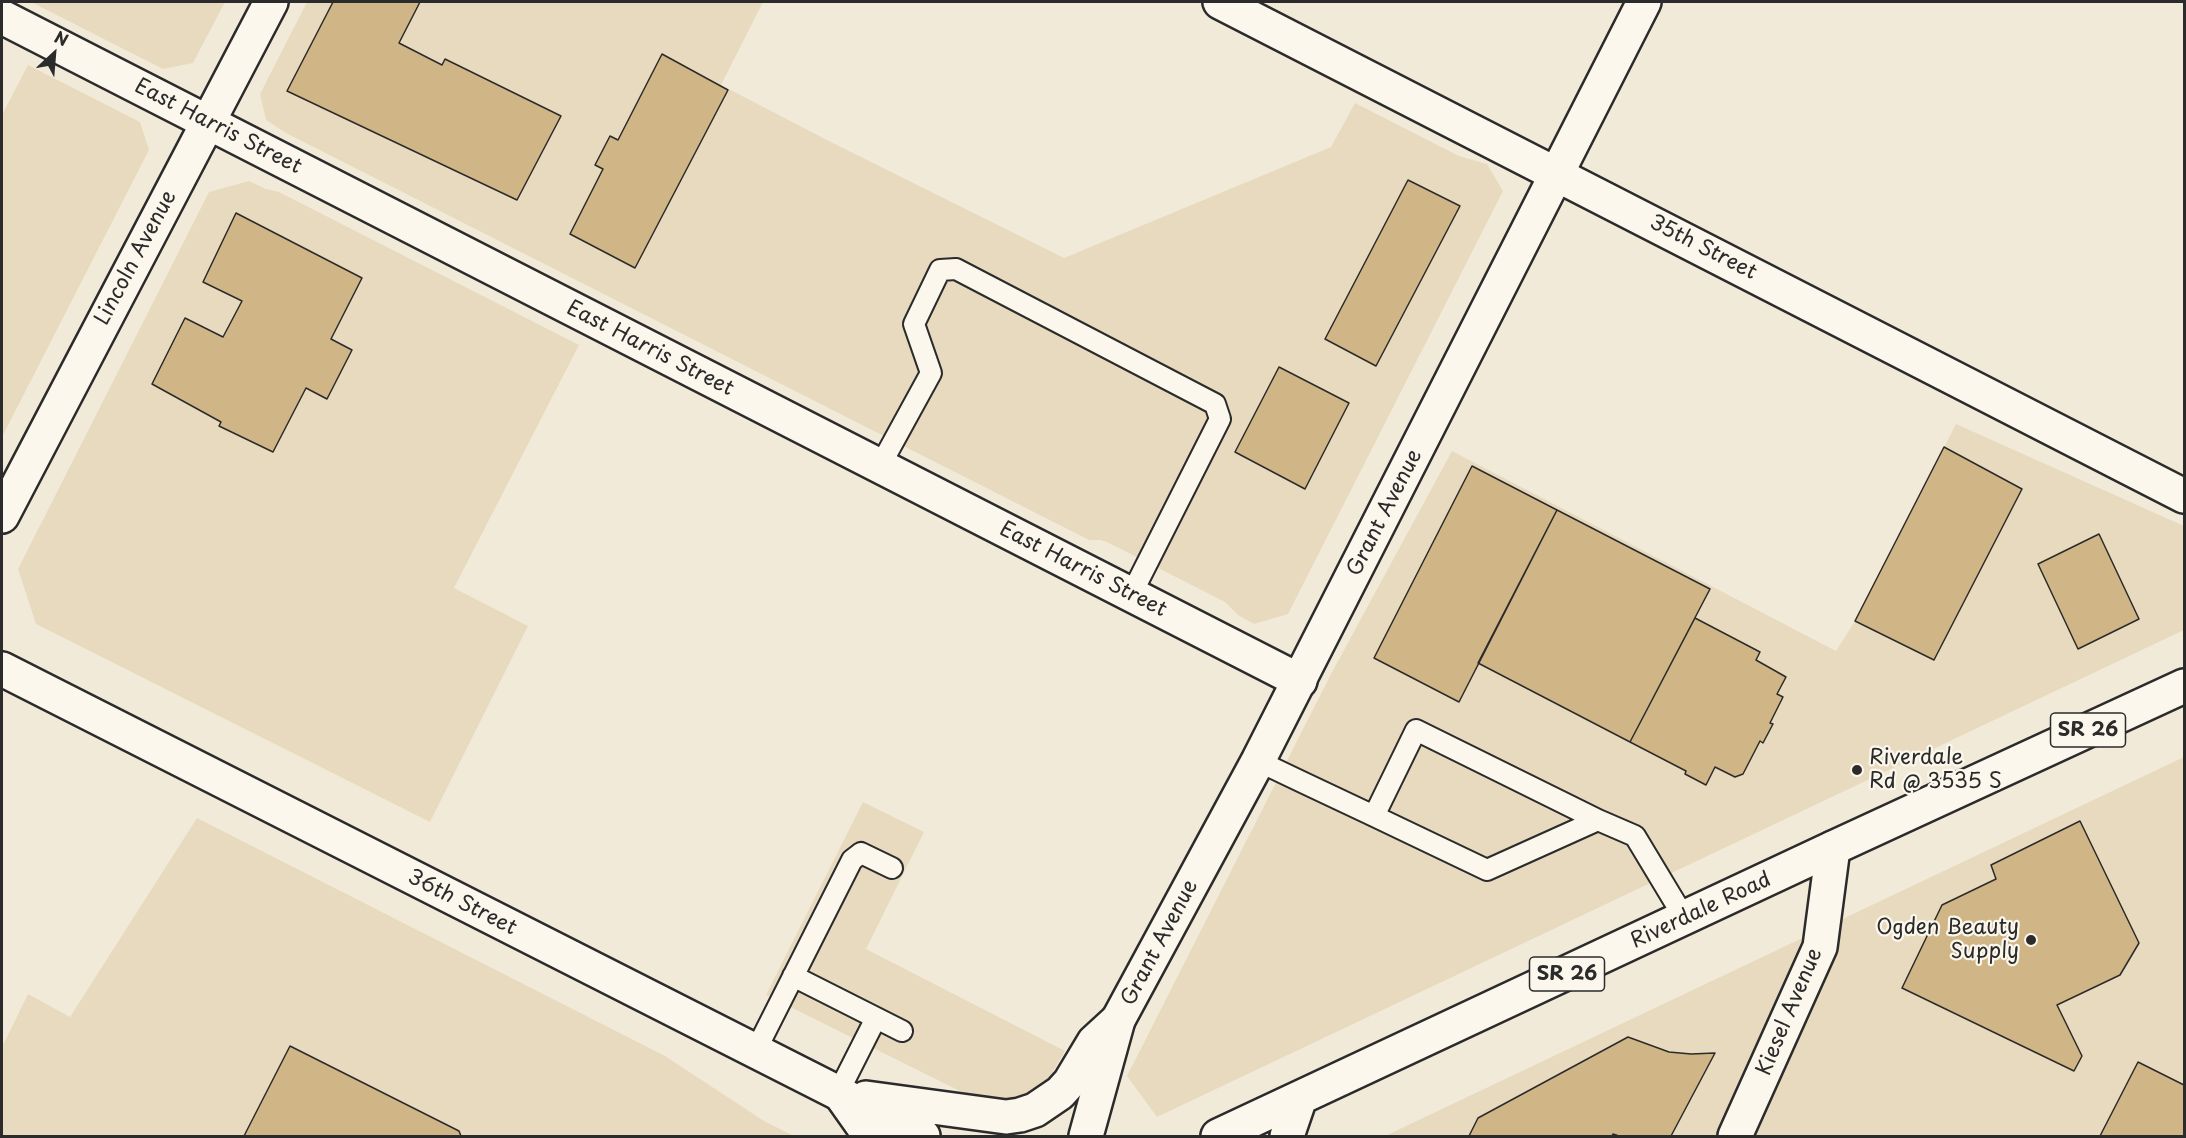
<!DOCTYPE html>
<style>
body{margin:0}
#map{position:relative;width:2186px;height:1138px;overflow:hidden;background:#f2ead8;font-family:"Playpen Sans",sans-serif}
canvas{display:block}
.frame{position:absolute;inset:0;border:3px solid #2b2b2b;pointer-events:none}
.north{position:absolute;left:24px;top:24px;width:60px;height:60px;-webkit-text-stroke:4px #fbf7ec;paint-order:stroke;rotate:26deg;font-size:16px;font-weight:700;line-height:24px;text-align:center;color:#2b2b2b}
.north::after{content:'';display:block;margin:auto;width:21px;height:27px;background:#2b2b2b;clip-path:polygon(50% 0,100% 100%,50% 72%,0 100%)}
</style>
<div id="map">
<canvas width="2186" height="1138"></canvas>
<div class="frame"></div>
<div class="north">N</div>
</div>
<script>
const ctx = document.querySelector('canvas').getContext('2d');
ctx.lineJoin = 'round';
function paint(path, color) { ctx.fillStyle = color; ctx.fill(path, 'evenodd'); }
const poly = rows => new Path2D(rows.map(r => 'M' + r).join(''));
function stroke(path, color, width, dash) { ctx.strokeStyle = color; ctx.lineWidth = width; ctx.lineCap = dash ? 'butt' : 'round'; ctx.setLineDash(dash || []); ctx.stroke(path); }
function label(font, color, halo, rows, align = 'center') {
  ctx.font = font + ' "Playpen Sans",sans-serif'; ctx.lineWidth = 4.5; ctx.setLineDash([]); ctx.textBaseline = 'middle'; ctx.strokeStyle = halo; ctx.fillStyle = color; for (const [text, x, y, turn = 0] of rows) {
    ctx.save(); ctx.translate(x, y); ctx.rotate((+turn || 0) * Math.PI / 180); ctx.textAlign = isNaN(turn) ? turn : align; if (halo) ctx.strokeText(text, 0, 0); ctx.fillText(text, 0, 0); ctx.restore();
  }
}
const built = poly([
 [31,2,225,2,193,63,163,69],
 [307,2,763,2,721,85,827,140,1064,258,1331,147,1355,103,1459,156,1487,164,1503,191,1288,614,1254,624,1238,615,1225,602,1107,542,1100,540,1089,540,286,133,266,120,260,94],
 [28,65,140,122,149,150,2,437,2,115],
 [249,181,266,189,279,192,579,345,454,588,528,626,430,822,36,624,18,569,209,192],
 [1956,424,2184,526,2184,630,1157,1117,1127,1076,1331,674,1452,451,1836,651,1855,621],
 [2184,757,2184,1136,1385,1136],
 [863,802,924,832,866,949,1065,1051,1042,1090,1010,1104,970,1096,766,995],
 [197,818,665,1056,764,1121,794,1136,2,1136,2,1047,28,994,70,1017]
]);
const building = poly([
 [333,2,420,2,399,43,442,65,445,59,561,116,517,200,287,91,333,2],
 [662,54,728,90,635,268,570,234,603,169,595,165,610,136,618,140,662,54],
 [1408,180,1460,206,1376,366,1325,339,1408,180],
 [236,213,362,278,331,339,352,350,327,399,306,388,273,452,219,426,221,422,152,384,185,318,223,337,242,301,203,282,236,213],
 [1279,367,1349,403,1305,489,1235,452,1279,367],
 [1944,447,2022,489,1934,660,1855,621,1944,447],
 [1472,466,1557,510,1459,702,1374,658,1472,466],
 [1557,510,1710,589,1630,742,1478,663,1557,510],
 [2099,534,2139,619,2078,649,2038,564,2099,534],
 [1695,618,1760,652,1756,660,1786,677,1777,694,1783,697,1770,723,1773,724,1763,743,1760,741,1743,774,1735,777,1715,767,1706,785,1685,774,1686,771,1630,742,1695,618],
 [2080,821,2139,943,2120,975,2057,1005,2082,1056,2074,1071,1902,988,1942,905,1996,879,1991,865,2080,821],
 [1628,1037,1669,1052,1691,1054,1715,1053,1671,1136,1619,1136,1613,1134,1612,1136,1469,1136,1478,1118,1628,1037],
 [290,1046,459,1131,461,1136,244,1136,290,1046],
 [2138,1062,2184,1085,2184,1136,2100,1136,2138,1062]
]);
const service = poly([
 [880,466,931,373,914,324,940,270,956,269,1215,404,1220,419,1131,595],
 [1258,761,1302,782,1374,816,1487,870,1598,820,1416,730,1374,816],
 [1598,820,1635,836,1685,919],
 [793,976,902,1031],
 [755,1052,852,860,861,853,892,868],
 [838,1093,876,1018]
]);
const minor = poly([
 [1220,2,2184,496],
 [2,17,1300,681],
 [1735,1136,1820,947,1833,848]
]);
const tertiary = poly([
 [2,516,271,2],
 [1086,1136,1118,1020,1258,761,1644,2]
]);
const secondary = poly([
 [2,669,923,1136],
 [866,1098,1006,1117,1020,1115,1035,1110,1060,1093,1070,1082,1094,1042,1118,1020]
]);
const primary = poly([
 [841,1095,870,1136],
 [1218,1136,1833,848,2184,686],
 [1287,1136,1300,1098]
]);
const markers = [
 [1857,770,6,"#2b2b2b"],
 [2031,940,6,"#2b2b2b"]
];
const shields = [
 [2088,730,75],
 [1567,974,75]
];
const shieldNames = [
 ["SR 26",2088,730],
 ["SR 26",1567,974]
];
const streetNames = [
 ["East Harris Street",218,127,27],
 ["35th Street",1703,248,27],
 ["Lincoln Avenue",136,258,-62],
 ["East Harris Street",650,349,27],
 ["Grant Avenue",1385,513,-63],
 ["East Harris Street",1083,570,27],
 ["36th Street",462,903,27],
 ["Riverdale Road",1701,911,-25],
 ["Grant Avenue",1160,943,-62],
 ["Kiesel Avenue",1790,1012,-67]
];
const poiNames = [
 ["Riverdale",1869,758],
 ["Rd @ 3535 S",1869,782],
 ["Ogden Beauty",2019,928,"right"],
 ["Supply",2019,952,"right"]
];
paint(built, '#e8dabf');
paint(building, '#d0b586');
stroke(building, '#2b2b2b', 1.5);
stroke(service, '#2b2b2b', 24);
stroke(minor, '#2b2b2b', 38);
stroke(tertiary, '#2b2b2b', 38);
stroke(secondary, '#2b2b2b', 38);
stroke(primary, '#2b2b2b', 38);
stroke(service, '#fbf7ec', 20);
stroke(minor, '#fbf7ec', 33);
stroke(tertiary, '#fbf7ec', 33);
stroke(secondary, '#fbf7ec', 33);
stroke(primary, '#fbf7ec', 33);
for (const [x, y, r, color] of markers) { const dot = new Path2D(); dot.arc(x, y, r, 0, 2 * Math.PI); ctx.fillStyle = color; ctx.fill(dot); stroke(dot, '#fbf7ec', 2); }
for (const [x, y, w] of shields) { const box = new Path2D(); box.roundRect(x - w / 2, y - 17, w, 34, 4.5); ctx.fillStyle = '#fbf7ec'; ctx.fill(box); stroke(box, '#2b2b2b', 1.5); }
label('bold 20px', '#2b2b2b', null, shieldNames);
label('21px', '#2b2b2b', '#fbf7ec', streetNames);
label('21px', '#2b2b2b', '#fbf7ec', poiNames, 'left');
</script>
